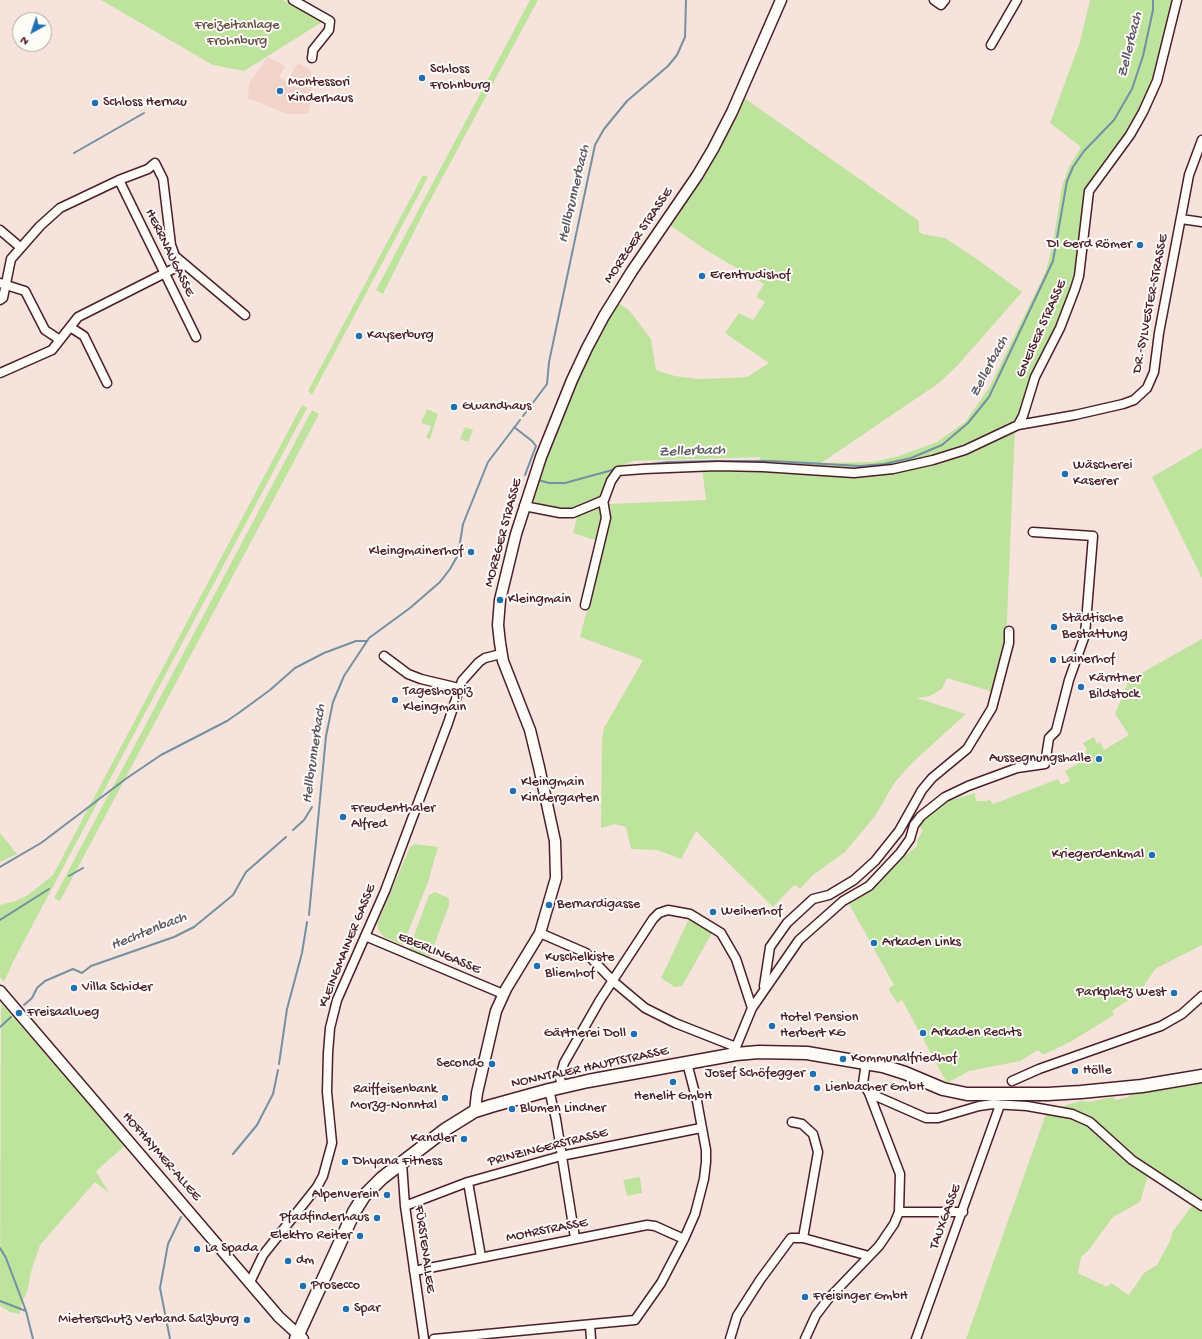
<!DOCTYPE html>
<meta charset="utf-8">
<style>
body{margin:0}
#map{position:relative;width:1202px;height:1339px;overflow:hidden;background:#f6e4dc;font-family:"Gochi Hand",sans-serif}
canvas{display:block}
.north{position:absolute;left:12px;top:12px;width:40px;height:40px;box-sizing:border-box;background:#fdfcf7;border:1px solid #b5a4a5;border-radius:50%;rotate:220deg;font-size:11px;font-weight:700;line-height:16px;text-align:center;color:#4a1f2b}
.north::after{content:'';display:block;margin:auto;width:14px;height:18px;background:#1f6fb2;clip-path:polygon(50% 0,100% 100%,50% 72%,0 100%)}
</style>
<div id="map">
<canvas width="1202" height="1339"></canvas>
<div class="north">N</div>
</div>
<script>
const ctx = document.querySelector('canvas').getContext('2d');
ctx.lineJoin = 'round';
function paint(path, color) { ctx.fillStyle = color; ctx.fill(path, 'evenodd'); }
const poly = rows => new Path2D(rows.map(r => 'M' + r).join(''));
function stroke(path, color, width, dash) { ctx.strokeStyle = color; ctx.lineWidth = width; ctx.lineCap = dash ? 'butt' : 'round'; ctx.setLineDash(dash || []); ctx.stroke(path); }
function label(font, color, halo, rows, align = 'center') {
  ctx.font = font + ' "Gochi Hand",sans-serif'; ctx.lineWidth = 4; ctx.setLineDash([]); ctx.textBaseline = 'middle'; ctx.strokeStyle = halo; ctx.fillStyle = color; for (const [text, x, y, turn = 0] of rows) {
    ctx.save(); ctx.translate(x, y); ctx.rotate((+turn || 0) * Math.PI / 180); ctx.textAlign = isNaN(turn) ? turn : align; if (halo) ctx.strokeText(text, 0, 0); ctx.fillText(text, 0, 0); ctx.restore();
  }
}
const built = poly([
 [267,57,285,66,279,77,287,82,298,63,311,70,312,98,308,114,287,114,248,98,249,84]
]);
const green = poly([
 [101,0,283,0,322,22,244,71,213,65],
 [530,0,538,0,426,208,383,294,376,290],
 [1090,0,1172,0,1160,55,1147,95,1124,139,1108,158,1084,194,1079,239,1076,281,1020,417,987,435,954,449,897,465,868,470,759,464,760,457,632,461,614,470,601,493,610,504,706,500,702,468,858,476,905,470,1015,429,1006,641,993,692,947,678,942,689,930,696,917,698,966,714,913,762,895,782,875,816,845,852,813,875,800,889,795,885,791,888,773,907,696,831,681,859,657,850,631,849,626,827,615,824,601,828,602,740,604,728,643,660,580,637,604,543,573,533,579,509,567,511,553,509,536,504,532,497,543,462,585,360,617,302,629,310,651,339,656,370,675,376,698,379,729,378,747,377,769,363,725,333,739,313,753,320,765,302,756,297,764,284,706,250,668,224,743,97,919,221,919,231,922,234,945,238,974,257,1022,292,958,365,939,383,821,463,873,462,899,456,937,442,965,422,989,388,1046,271,1053,243,1062,186,1069,167,1081,147,1050,123,1080,42],
 [716,130,718,131,701,162,655,229,653,229,695,167],
 [423,175,428,177,312,395,308,391],
 [649,234,652,235,613,293,611,293],
 [609,296,610,299,566,383,567,377,579,351],
 [302,405,307,408,14,960,4,982,0,977,0,905,18,900,28,895,53,875],
 [427,409,438,414,430,439,426,438,431,426,421,423],
 [312,410,319,414,60,901,54,898],
 [465,427,473,430,468,442,460,439],
 [1202,448,1202,578,1152,477],
 [1202,639,1202,945,1155,969,1139,993,1112,1011,1114,1015,1070,1042,1045,1054,1042,1054,1038,1050,1020,1061,969,1071,947,1083,902,1000,897,1003,890,992,889,988,894,985,848,902,917,846,917,841,923,830,917,825,934,807,951,798,952,800,975,793,976,801,987,801,990,799,993,804,1058,779,1061,785,1070,781,1065,771,1088,758,1085,752,1087,750,1083,743,1094,737,1097,744,1100,742,1104,750,1129,735,1115,714,1129,680],
 [0,833,17,854,0,862],
 [415,844,438,847,428,882,403,945,384,937,378,929,377,924,410,847],
 [435,892,449,898,449,905,430,957,425,959,408,952,429,895],
 [689,919,713,931,682,986,675,987,661,978],
 [1,1003,126,1145,96,1171,109,1193,95,1182,40,1245,31,1272,27,1292,22,1302,20,1314,10,1312,0,1306],
 [1202,1083,1202,1339,966,1339,1047,1111,1080,1101,1089,1102,1112,1097,1116,1100,1126,1098,1130,1095],
 [1150,1169,1197,1199,1173,1231,1170,1241,1157,1265,1144,1273,1129,1295,1111,1283,1107,1287,1078,1273,1081,1257,1088,1251,1113,1217,1140,1202],
 [640,1177,642,1193,627,1196,623,1180]
]);
const stream = poly([
 [74,153,144,113],
 [523,416,547,384,549,362,595,145,604,129,627,101,668,66,677,55,685,37,686,0],
 [514,427,532,441,536,446,525,475],
 [624,467,668,462,716,461,772,461,860,466,884,464,911,458,942,445,968,423,989,397,1053,261,1067,181,1073,167,1084,151,1114,120,1132,89,1143,56,1153,10,1153,0],
 [538,480,549,483,565,483,616,469],
 [293,830,304,820,312,807],
 [0,867,41,843,127,778,161,755,227,721,240,712,270,690,295,668,324,653,356,641,366,641],
 [69,876,83,868],
 [309,915,326,736,333,702,344,676,369,638,410,608,440,582,450,569,458,555,463,524,488,462,520,420],
 [0,920,49,889],
 [24,1005,32,998,37,988,45,981,73,969,82,973,91,966,174,937,194,927,233,895,246,872,286,837],
 [0,1027,11,1017],
 [279,1064,287,1009,302,953,307,922],
 [233,1154,257,1125,273,1094,278,1070],
 [0,1248,6,1258,26,1311],
 [0,1301,26,1311,33,1339],
 [170,1339,160,1288,168,1244,181,1217]
]);
const minor = poly([
 [293,0,330,21,329,30,313,50,312,58],
 [934,0,941,5,945,0],
 [991,45,1017,0],
 [119,180,196,337],
 [1181,219,1202,222],
 [0,230,20,247],
 [0,283,25,291,45,330,60,340],
 [0,300,3,298,11,259,40,226,60,208,119,180,148,169,155,163,163,179,171,245,175,256,245,315],
 [70,327,84,336,107,383],
 [0,373,52,350,78,317,183,264],
 [1018,425,1023,416,1035,377,1060,328,1075,289,1079,276,1089,191,1130,135,1143,112,1157,81,1177,0],
 [524,506,560,513,573,513,604,500,611,481,618,471,644,469,717,466,763,467,854,473,893,469,933,460,965,450,1018,425,1075,415,1123,404,1134,400,1147,388,1154,372,1159,333,1189,175,1202,140],
 [585,605,606,518,603,500],
 [384,656,408,674,421,679,459,688],
 [540,933,586,953,614,982,645,1008,675,1023,736,1047],
 [365,936,503,994],
 [764,986,770,947,787,923,813,899,829,895,854,880,875,861,899,831,922,790,932,778,967,749,992,708,1009,643,1009,631],
 [736,1054,736,1047,752,1008,799,940,843,901,869,886,900,853,910,839,914,825,921,816,945,797,968,786,1017,768,1045,764,1049,738,1056,731,1069,680,1085,635,1093,536,1033,532],
 [1012,1081,1039,1069,1161,1026,1182,1014,1202,996],
 [562,1087,560,1078,564,1063,600,1000,653,919,659,913,668,910,690,914,721,933,736,959,752,1008],
 [549,1090,556,1119,575,1238],
 [869,1093,926,1118,938,1118,979,1106,993,1104,1027,1106,1072,1114,1090,1122,1132,1160,1202,1206],
 [792,1122,802,1124,813,1134,818,1152,803,1238,869,1256],
 [402,1163,405,1206,424,1339],
 [468,1182,481,1257],
 [405,1206,468,1182,561,1156,701,1128],
 [899,1212,963,1212],
 [414,1271,647,1225,655,1226,684,1239],
 [250,1282,263,1255,317,1187,323,1176,332,1143,327,1092,328,1053,330,1028,337,1000,385,891,448,723,462,681,479,662,485,658,501,654],
 [590,1325,591,1339],
 [434,1339,635,1320,661,1283,684,1239,695,1214,704,1179,706,1162,706,1150,697,1101,687,1063],
 [730,1339,737,1316,760,1280,791,1238,803,1238],
 [805,1339,816,1315,829,1298,879,1246,894,1224,899,1212,900,1174,869,1093,863,1083,866,1063],
 [916,1339,1000,1105]
]);
const tertiary = poly([
 [0,991,279,1317,303,1339],
 [475,1111,477,1093,496,1011,506,989,540,933,556,878,555,841,539,767,530,730,503,661,500,643,498,625,500,600,516,534,541,457,572,380,587,348,604,316,632,271,697,176,713,149,732,112,781,0]
]);
const secondary = poly([
 [296,1339,354,1212,364,1196,382,1178,446,1129,475,1111,491,1106,549,1090,588,1081,736,1054,759,1052,807,1053,883,1066,905,1073,943,1089,967,1094,1048,1094,1081,1092,1142,1086,1202,1076]
]);
const markers = [
 [422,78,4,"#1f6fb2"],
 [280,91,4,"#1f6fb2"],
 [95,103,4,"#1f6fb2"],
 [1140,245,4,"#1f6fb2"],
 [702,276,4,"#1f6fb2"],
 [359,336,4,"#1f6fb2"],
 [454,407,4,"#1f6fb2"],
 [1065,474,4,"#1f6fb2"],
 [471,552,4,"#1f6fb2"],
 [500,600,4,"#1f6fb2"],
 [1054,627,4,"#1f6fb2"],
 [1053,660,4,"#1f6fb2"],
 [1081,687,4,"#1f6fb2"],
 [395,700,4,"#1f6fb2"],
 [1099,759,4,"#1f6fb2"],
 [513,791,4,"#1f6fb2"],
 [343,817,4,"#1f6fb2"],
 [1152,855,4,"#1f6fb2"],
 [549,905,4,"#1f6fb2"],
 [713,912,4,"#1f6fb2"],
 [874,943,4,"#1f6fb2"],
 [537,966,4,"#1f6fb2"],
 [74,988,4,"#1f6fb2"],
 [1174,993,4,"#1f6fb2"],
 [19,1013,4,"#1f6fb2"],
 [772,1026,4,"#1f6fb2"],
 [923,1033,4,"#1f6fb2"],
 [634,1034,4,"#1f6fb2"],
 [843,1059,4,"#1f6fb2"],
 [492,1064,4,"#1f6fb2"],
 [1075,1071,4,"#1f6fb2"],
 [813,1074,4,"#1f6fb2"],
 [673,1082,4,"#1f6fb2"],
 [817,1088,4,"#1f6fb2"],
 [445,1098,4,"#1f6fb2"],
 [512,1109,4,"#1f6fb2"],
 [464,1139,4,"#1f6fb2"],
 [345,1162,4,"#1f6fb2"],
 [387,1195,4,"#1f6fb2"],
 [377,1218,4,"#1f6fb2"],
 [360,1236,4,"#1f6fb2"],
 [197,1249,4,"#1f6fb2"],
 [288,1261,4,"#1f6fb2"],
 [303,1286,4,"#1f6fb2"],
 [805,1297,4,"#1f6fb2"],
 [346,1309,4,"#1f6fb2"],
 [247,1320,4,"#1f6fb2"]
];
const parkNames = [
 ["Freizeitanlage",237,26],
 ["Frohnburg",237,42]
];
const poiNames = [
 ["Schloss",430,70],
 ["Frohnburg",430,86],
 ["Montessori",288,83],
 ["Kinderhaus",288,99],
 ["Schloss Hernau",103,103],
 ["DI Gerd Römer",1132,245,"right"],
 ["Erentrudishof",710,276],
 ["Kayserburg",367,336],
 ["Gwandhaus",462,407],
 ["Wäscherei",1073,466],
 ["Kaserer",1073,482],
 ["Kleingmainerhof",463,552,"right"],
 ["Kleingmain",508,600],
 ["Städtische",1062,619],
 ["Bestattung",1062,635],
 ["Lainerhof",1061,660],
 ["Kärntner",1089,679],
 ["Bildstock",1089,695],
 ["Tageshospiz",403,692],
 ["Kleingmain",403,708],
 ["Aussegnungshalle",1091,759,"right"],
 ["Kleingmain",521,783],
 ["Kindergarten",521,799],
 ["Freudenthaler",351,809],
 ["Alfred",351,825],
 ["Kriegerdenkmal",1144,855,"right"],
 ["Bernardigasse",557,905],
 ["Weiherhof",721,912],
 ["Arkaden Links",882,943],
 ["Kuschelkiste",545,958],
 ["Bliemhof",545,974],
 ["Villa Schider",82,988],
 ["Parkplatz West",1166,993,"right"],
 ["Freisaalweg",27,1013],
 ["Hotel Pension",780,1018],
 ["Herbert KG",780,1034],
 ["Arkaden Rechts",931,1033],
 ["Gärtnerei Doll",626,1034,"right"],
 ["Kommunalfriedhof",851,1059],
 ["Secondo",484,1064,"right"],
 ["Hölle",1083,1071],
 ["Josef Schöfegger",805,1074,"right"],
 ["Lienbacher GmbH",825,1088],
 ["Raiffeisenbank",437,1090,"right"],
 ["Morzg-Nonntal",437,1106,"right"],
 ["Henelit GmbH",673,1097,"center"],
 ["Blumen Lindner",520,1109],
 ["Kandler",456,1139,"right"],
 ["Dhyana Fitness",353,1162],
 ["Alpenverein",379,1195,"right"],
 ["Pfadfinderhaus",369,1218,"right"],
 ["Elektro Reiter",352,1236,"right"],
 ["La Spada",205,1249],
 ["dm",296,1261],
 ["Prosecco",311,1286],
 ["Freisinger GmbH",813,1297],
 ["Spar",354,1309],
 ["Mieterschutz Verband Salzburg",239,1320,"right"]
];
const streetNames = [
 ["MORZGER STRASSE",639,236,-56],
 ["HERRNAUGASSE",169,253,64],
 ["DR.-SYLVESTER-STRASSE",1151,304,-79],
 ["GNEISER STRASSE",1042,329,-66],
 ["MORZGER STRASSE",504,533,-75],
 ["KLEINGMAINER GASSE",348,946,-68],
 ["EBERLINGASSE",439,954,23],
 ["NONNTALER HAUPTSTRASSE",590,1068,-12],
 ["PRINZINGERSTRASSE",548,1148,-14],
 ["HOFHAYMER-ALLEE",161,1157,49],
 ["TAUXGASSE",946,1217,-70],
 ["MOHRSTRASSE",547,1231,-11],
 ["FÜRSTENALLEE",424,1249,82]
];
const waterNames = [
 ["Zellerbach",1131,45,-76],
 ["Hellbrunnerbach",575,194,-77],
 ["Zellerbach",990,367,-62],
 ["Zellerbach",692,452,-2],
 ["Hellbrunnerbach",315,754,-82],
 ["Hechtenbach",149,932,-22]
];
paint(built, '#f1d3c9');
paint(green, '#bee39d');
stroke(stream, '#7490a1', 2);
stroke(minor, '#4a1f2b', 11);
stroke(tertiary, '#4a1f2b', 13);
stroke(secondary, '#4a1f2b', 15);
stroke(minor, '#fdfcf7', 8);
stroke(tertiary, '#fdfcf7', 10);
stroke(secondary, '#fdfcf7', 12);
for (const [x, y, r, color] of markers) { const dot = new Path2D(); dot.arc(x, y, r, 0, 2 * Math.PI); ctx.fillStyle = color; ctx.fill(dot); stroke(dot, '#fdfcf7', 1.5); }
label('14px', '#675048', '#fdfcf7', parkNames);
label('14px', '#4a1f2b', '#fdfcf7', poiNames, 'left');
label('14px', '#4a1f2b', '#fdfcf7', streetNames);
label('italic 15px', '#5f5866', '#fdfcf7', waterNames);
</script>
